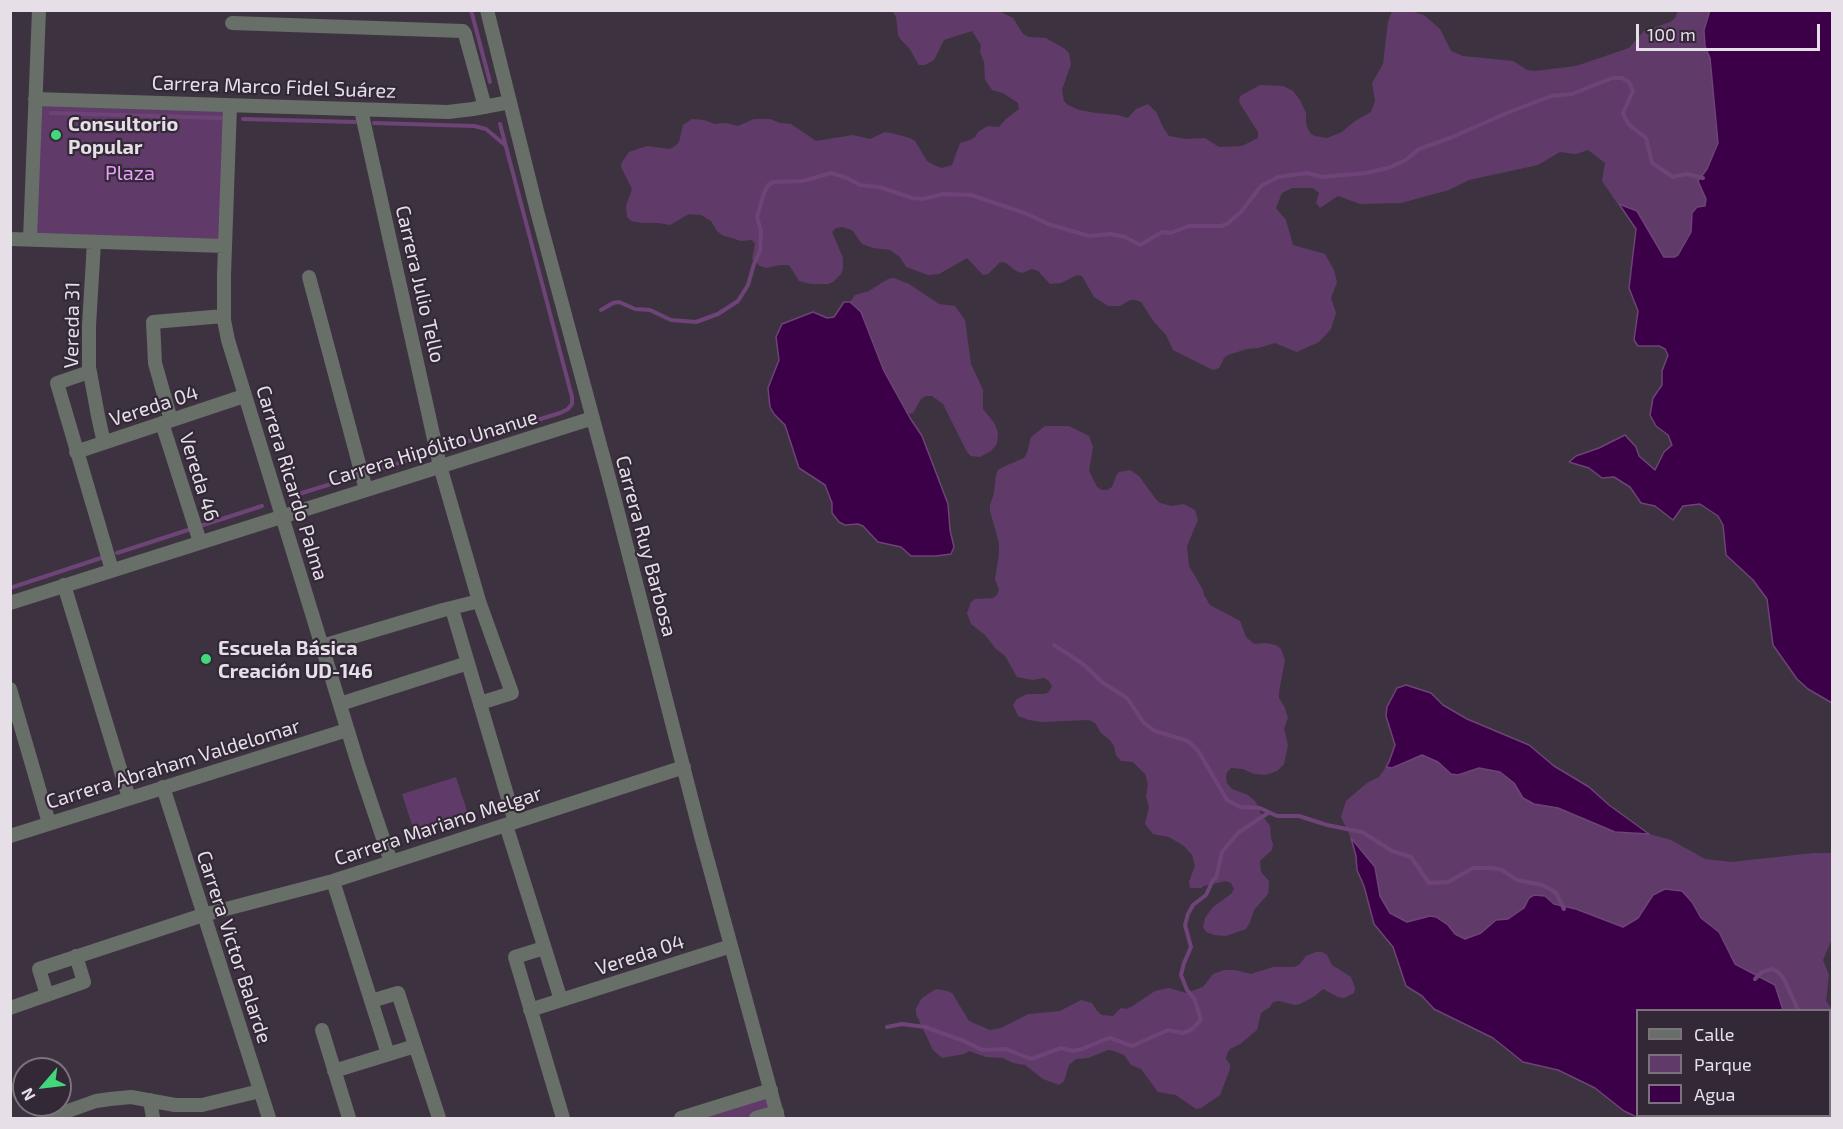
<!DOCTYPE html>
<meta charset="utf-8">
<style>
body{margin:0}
#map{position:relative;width:1843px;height:1129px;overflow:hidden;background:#3d3340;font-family:"Exo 2",sans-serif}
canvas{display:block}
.frame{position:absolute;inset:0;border:12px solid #e6dfe8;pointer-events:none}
.legend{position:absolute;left:1636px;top:1009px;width:195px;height:108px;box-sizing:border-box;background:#332936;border:2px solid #7b727d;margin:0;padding:8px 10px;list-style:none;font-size:18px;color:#e6dfe8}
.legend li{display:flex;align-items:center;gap:12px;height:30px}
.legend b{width:30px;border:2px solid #7b727d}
.north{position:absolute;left:12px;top:1057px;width:60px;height:60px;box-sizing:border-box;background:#332936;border:2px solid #7b727d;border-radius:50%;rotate:242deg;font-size:16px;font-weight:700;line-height:24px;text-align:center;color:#e6dfe8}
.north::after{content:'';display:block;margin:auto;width:21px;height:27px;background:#43d77b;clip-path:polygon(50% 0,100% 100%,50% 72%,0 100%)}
.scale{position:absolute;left:1636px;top:24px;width:184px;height:27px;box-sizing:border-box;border:3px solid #e6dfe8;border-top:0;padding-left:8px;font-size:18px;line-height:21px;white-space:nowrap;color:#e6dfe8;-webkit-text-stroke:4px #332936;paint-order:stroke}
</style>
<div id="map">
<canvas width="1843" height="1129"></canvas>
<div class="frame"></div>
<ul class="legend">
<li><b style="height:8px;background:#686f69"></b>Calle</li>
<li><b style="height:16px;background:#603b69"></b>Parque</li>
<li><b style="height:16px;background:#3b0047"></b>Agua</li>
</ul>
<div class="north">N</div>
<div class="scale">100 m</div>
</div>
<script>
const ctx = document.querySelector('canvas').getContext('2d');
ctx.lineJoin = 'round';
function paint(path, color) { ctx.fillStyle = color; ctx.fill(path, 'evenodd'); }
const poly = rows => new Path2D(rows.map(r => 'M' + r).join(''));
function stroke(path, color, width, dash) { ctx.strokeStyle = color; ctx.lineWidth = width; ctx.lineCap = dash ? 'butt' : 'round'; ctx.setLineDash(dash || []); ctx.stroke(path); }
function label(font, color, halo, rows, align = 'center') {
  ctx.font = font + ' "Exo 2",sans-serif'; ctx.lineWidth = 4.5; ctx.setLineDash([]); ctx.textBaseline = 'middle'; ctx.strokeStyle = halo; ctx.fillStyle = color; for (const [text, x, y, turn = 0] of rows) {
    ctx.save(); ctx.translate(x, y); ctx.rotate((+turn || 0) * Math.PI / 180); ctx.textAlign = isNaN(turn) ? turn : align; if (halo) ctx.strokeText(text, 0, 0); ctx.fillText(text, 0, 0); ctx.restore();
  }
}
const green = poly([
 [997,10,1013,18,1023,34,1029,37,1046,38,1065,49,1069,53,1071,64,1062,90,1064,101,1068,105,1079,110,1096,113,1118,115,1128,118,1136,109,1148,104,1156,112,1163,127,1169,136,1187,139,1205,138,1219,147,1242,146,1258,138,1258,132,1239,102,1240,96,1260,85,1283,86,1293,91,1300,100,1306,113,1306,123,1308,129,1311,134,1315,136,1327,138,1342,132,1355,121,1371,112,1375,101,1372,83,1383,64,1388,22,1392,11,1411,11,1424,15,1440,29,1451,51,1463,56,1513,61,1527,70,1535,71,1576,66,1629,48,1644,31,1670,22,1675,18,1678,11,1710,11,1704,30,1705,46,1710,58,1718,143,1707,169,1698,181,1706,199,1705,206,1692,213,1691,231,1678,255,1675,257,1664,257,1637,211,1617,203,1602,181,1605,163,1588,150,1576,154,1560,152,1538,165,1469,180,1449,190,1401,203,1360,204,1338,196,1320,208,1316,203,1319,193,1313,188,1292,188,1282,193,1276,208,1286,220,1293,245,1325,254,1334,270,1337,282,1331,298,1336,313,1331,329,1319,342,1297,352,1275,343,1259,348,1247,349,1228,355,1224,358,1219,368,1213,370,1173,350,1166,335,1154,322,1141,302,1136,300,1130,300,1120,306,1108,306,1094,297,1082,276,1077,275,1061,283,1050,284,1038,271,1032,269,1022,273,1016,271,1006,263,1000,262,988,274,983,275,967,258,939,274,928,275,906,267,900,257,890,250,873,248,862,244,852,230,842,227,836,228,832,232,843,258,843,269,841,274,833,282,828,284,811,284,799,281,789,265,781,265,766,268,760,266,752,259,755,244,752,240,741,241,722,235,717,231,711,221,701,215,689,214,670,225,659,223,642,223,631,221,627,217,626,206,632,189,621,167,622,162,629,152,647,146,670,149,675,146,679,142,683,125,692,119,704,120,715,124,726,123,738,126,754,119,770,119,780,123,791,124,816,141,853,135,870,139,885,132,891,133,910,138,915,141,927,161,936,166,942,168,952,165,960,143,970,140,975,137,978,132,988,126,999,127,1006,119,1019,109,1018,103,1003,93,992,90,985,80,984,62,980,52,981,45,972,31,944,40,934,60,925,65,919,65,909,48,901,40,898,35,896,17,892,11],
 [35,99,230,106,225,246,30,239],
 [894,278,909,284,939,304,955,306,965,320,971,364,983,390,983,409,995,424,998,433,997,444,991,451,980,457,971,456,967,452,943,404,932,396,926,396,921,399,913,413,908,414,884,371,855,306,850,302,855,295,869,291,888,279],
 [1045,426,1069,426,1089,436,1093,447,1089,471,1097,487,1102,490,1107,490,1112,487,1116,476,1119,472,1130,470,1139,476,1155,498,1160,503,1172,506,1184,504,1195,510,1198,520,1187,546,1189,566,1203,590,1204,595,1210,605,1240,621,1246,637,1254,644,1265,643,1276,645,1281,649,1285,660,1279,692,1279,698,1285,708,1288,718,1284,729,1288,745,1284,764,1277,771,1266,775,1254,774,1243,769,1231,768,1227,772,1226,778,1227,783,1232,789,1248,795,1256,802,1261,814,1270,826,1271,838,1273,844,1272,850,1260,861,1261,872,1269,881,1268,894,1254,910,1250,922,1246,929,1226,936,1214,935,1206,932,1203,927,1205,918,1213,907,1231,894,1234,889,1231,883,1226,881,1204,886,1201,888,1190,888,1189,882,1195,866,1192,855,1184,846,1169,837,1153,834,1145,824,1149,807,1146,796,1148,784,1145,774,1133,762,1121,761,1116,755,1114,746,1110,740,1101,733,1095,723,1089,720,1041,722,1029,720,1018,716,1013,705,1017,699,1027,694,1044,694,1049,692,1052,686,1049,681,1044,678,1033,680,1017,677,1005,656,996,649,985,635,971,624,967,613,971,602,975,599,993,598,997,595,999,590,995,579,999,554,999,543,990,511,990,505,994,493,996,475,998,470,1003,467,1024,458,1027,453,1031,437],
 [1422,755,1438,762,1452,774,1458,775,1479,768,1501,772,1514,783,1523,798,1534,804,1558,808,1615,832,1649,834,1671,840,1705,859,1731,862,1814,853,1832,853,1832,939,1823,960,1829,975,1826,1001,1832,1009,1832,1053,1830,1049,1830,1010,1783,1010,1775,985,1735,964,1719,932,1701,918,1692,902,1665,889,1654,895,1638,918,1623,927,1576,909,1554,904,1545,896,1529,898,1524,908,1508,919,1496,920,1481,933,1465,939,1455,934,1448,925,1436,917,1430,916,1407,922,1390,913,1380,896,1375,867,1351,838,1341,817,1346,801,1367,783,1379,777,1386,767,1392,768],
 [456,777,468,814,414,831,402,794],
 [1316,952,1322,952,1327,955,1332,965,1351,977,1355,988,1354,993,1344,998,1338,997,1323,989,1315,996,1300,1004,1295,1005,1279,1001,1273,1002,1270,1007,1261,1013,1257,1030,1240,1044,1230,1049,1227,1054,1226,1059,1230,1064,1230,1069,1220,1095,1201,1108,1196,1109,1176,1095,1158,1092,1141,1069,1131,1065,1124,1055,1114,1051,1108,1050,1088,1058,1076,1059,1069,1065,1064,1081,1059,1085,1043,1079,1025,1065,1013,1063,1003,1058,986,1057,969,1051,964,1054,942,1058,933,1050,916,1014,916,1008,922,998,936,989,947,991,952,993,969,1021,990,1030,1001,1028,1029,1014,1060,1011,1081,1000,1092,1003,1097,1011,1102,1015,1113,1016,1121,1008,1126,1009,1131,1007,1155,991,1169,988,1186,993,1203,987,1213,974,1224,970,1235,970,1251,974,1273,967,1294,967,1299,965,1306,956],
 [771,1090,777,1112,756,1118,681,1118]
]);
const water = poly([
 [1710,10,1832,11,1832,703,1808,689,1797,679,1773,645,1767,599,1753,580,1726,555,1723,525,1718,516,1700,504,1683,506,1673,520,1655,506,1641,503,1630,487,1614,477,1602,478,1589,468,1569,462,1576,456,1599,448,1625,435,1636,447,1639,456,1655,470,1664,452,1672,445,1668,435,1656,426,1650,415,1653,398,1662,385,1662,371,1668,355,1665,349,1659,346,1638,346,1634,340,1638,311,1629,288,1636,229,1619,204,1637,211,1664,257,1675,257,1678,255,1691,232,1692,213,1697,207,1705,206,1706,199,1698,181,1707,169,1718,143,1710,58,1705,46,1704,30,1710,10],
 [844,302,850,302,861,312,884,371,910,418,922,436,948,504,950,530,954,547,951,554,936,556,911,556,901,547,878,542,863,526,858,524,845,525,839,522,832,513,832,503,825,485,799,468,785,425,774,414,770,407,768,388,779,360,776,337,782,324,813,312,827,318,834,317,844,302],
 [1406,685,1431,693,1443,705,1467,719,1529,745,1554,766,1589,787,1609,805,1649,834,1615,832,1558,808,1534,804,1523,798,1514,783,1500,772,1479,768,1458,775,1451,774,1438,762,1422,755,1392,768,1386,767,1389,762,1395,745,1386,716,1387,707,1397,688,1406,685],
 [1351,838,1375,867,1380,896,1390,913,1407,922,1430,916,1436,917,1448,925,1455,934,1465,939,1481,933,1496,920,1508,919,1524,908,1529,898,1534,895,1545,896,1554,904,1576,909,1623,927,1638,918,1653,895,1665,889,1682,891,1692,902,1701,918,1719,932,1735,964,1775,985,1783,1010,1638,1010,1638,1116,1772,1116,1770,1118,1639,1118,1624,1111,1595,1088,1558,1070,1523,1062,1493,1038,1434,1009,1422,996,1406,986,1393,947,1374,924,1364,886,1357,870,1356,856,1351,838],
 [1830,1049,1832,1053,1832,1107,1830,1108,1830,1049]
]);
const stream = poly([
 [471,10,490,82],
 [51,113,221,118],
 [243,119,355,122],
 [374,123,474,126,486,129,505,145],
 [601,310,613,303,619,302,635,309,650,310,671,320,696,322,718,314,738,301,748,285,754,264,760,251,761,231,757,217,764,193,768,185,773,182,803,181,831,173,847,178,860,185,879,187,912,198,923,199,944,194,971,195,1025,213,1048,224,1089,236,1111,234,1125,237,1140,245,1162,232,1171,233,1189,226,1221,226,1227,224,1241,212,1261,186,1278,177,1307,173,1322,177,1366,173,1388,168,1406,160,1419,149,1450,138,1507,113,1551,96,1572,94,1612,78,1622,78,1629,82,1633,91,1623,113,1624,116,1629,125,1646,138,1652,163,1673,177,1686,174,1703,178],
 [446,448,560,413,568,409,572,404,572,397,500,124],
 [289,497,431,453],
 [117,553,262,506],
 [10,588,101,558],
 [1054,645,1083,664,1103,683,1127,698,1144,723,1155,731,1188,741,1199,752,1227,800,1240,807,1260,808,1277,816,1299,816,1327,825,1362,832,1392,851,1411,857,1429,883,1448,882,1473,868,1492,868,1502,870,1517,880,1542,885,1550,889,1556,893,1564,909],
 [1755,979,1762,972,1772,969,1778,972,1784,979,1798,1010],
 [887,1027,902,1024,925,1027,964,1041,982,1050,1006,1049,1031,1059,1061,1048,1073,1051,1082,1049,1106,1039,1110,1038,1132,1046,1168,1030,1182,1033,1191,1030,1201,1020,1194,998,1187,990,1181,975,1184,963,1191,947,1185,925,1188,914,1193,905,1206,895,1213,880,1216,878,1222,852,1239,832,1268,813],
 [1830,1036,1832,1041]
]);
const minor = poly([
 [487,10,537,211,613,493,701,836,778,1118],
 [232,23,463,31,465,34,485,107],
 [35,99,448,112,473,109,510,102],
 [230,106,224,275,224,320,228,340,359,767,391,862],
 [361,110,440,466,479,601,512,693,480,703],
 [10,239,225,246],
 [30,239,39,10],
 [94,242,89,326,89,367,98,416,104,443],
 [309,277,366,490],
 [89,372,57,383,112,570],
 [171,420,155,363,153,322,224,316],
 [162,423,200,542],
 [76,452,244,396],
 [64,585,129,798],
 [10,603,593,418],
 [452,609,515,822],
 [322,646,443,610,479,601],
 [10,689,49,823],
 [340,704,468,663],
 [163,787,269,1118],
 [506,825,561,1000],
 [10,836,347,730],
 [333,881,388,1054],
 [544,948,515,957,563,1118],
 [47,995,39,969,203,915,333,881,684,767],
 [371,1001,398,993,439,1118],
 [10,1008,84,982,76,956],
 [530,1010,731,946],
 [322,1030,349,1118],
 [334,1071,415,1046],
 [150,1100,153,1118],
 [48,1118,96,1101,110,1099,131,1097,175,1105,202,1105,260,1091],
 [681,1118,771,1090],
 [756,1118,777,1112]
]);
const markers = [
 [56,135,6,"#43d77b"],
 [206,659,6,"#43d77b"]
];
const streetNames = [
 ["Carrera Marco Fidel Suárez",274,87,2],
 ["Carrera Julio Tello",420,284,77],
 ["Vereda 31",72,325,-89],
 ["Vereda 04",154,406,-18],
 ["Carrera Hipólito Unanue",433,448,-17],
 ["Vereda 46",199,477,73],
 ["Carrera Ricardo Palma",292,483,73],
 ["Carrera Ruy Barbosa",646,546,75],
 ["Carrera Abraham Valdelomar",173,764,-17],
 ["Carrera Mariano Melgar",438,826,-18],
 ["Carrera Victor Balarde",234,947,72],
 ["Vereda 04",640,955,-18]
];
const poiNames = [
 ["Consultorio",68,124],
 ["Popular",68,147],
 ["Escuela Básica",218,648],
 ["Creación UD-146",218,671]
];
const parkNames = [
 ["Plaza",130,173]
];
paint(green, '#603b69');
paint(water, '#3b0047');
stroke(water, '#6e4377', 1.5);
stroke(stream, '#6e4377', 4);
stroke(minor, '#686f69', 14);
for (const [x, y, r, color] of markers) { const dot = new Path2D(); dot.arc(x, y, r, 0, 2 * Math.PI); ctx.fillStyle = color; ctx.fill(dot); stroke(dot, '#332936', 2); }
label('20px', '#e6dfe8', '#332936', streetNames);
label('bold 20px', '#e6dfe8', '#332936', poiNames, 'left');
label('20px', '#ec9eff', '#332936', parkNames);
</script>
